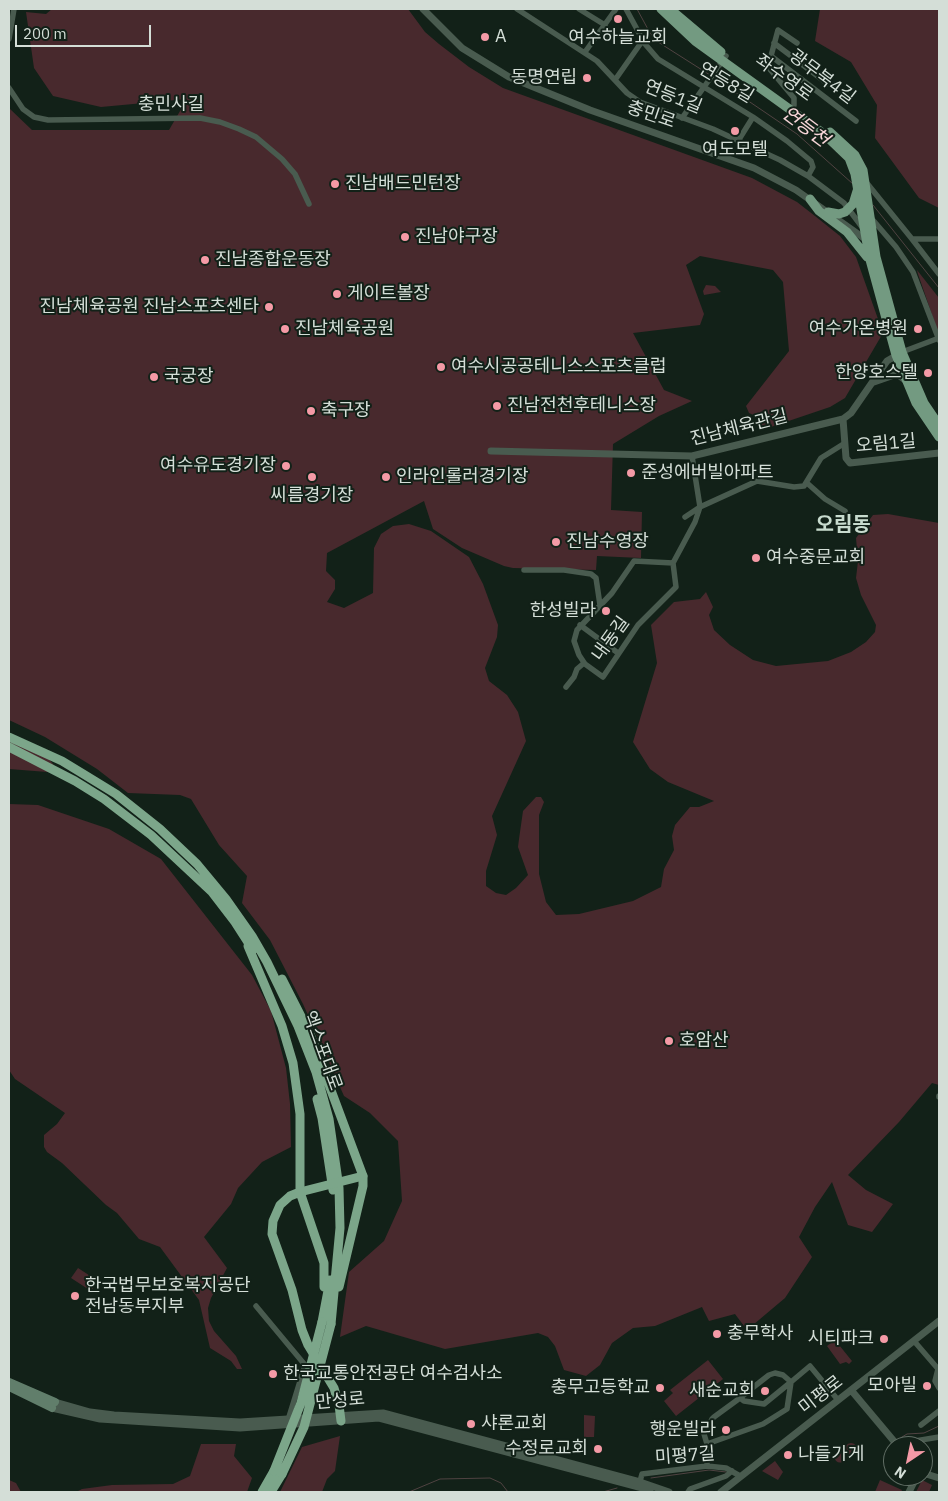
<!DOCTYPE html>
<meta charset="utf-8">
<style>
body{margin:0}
#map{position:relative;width:948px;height:1501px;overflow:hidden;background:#122118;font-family:"IBM Plex Sans",sans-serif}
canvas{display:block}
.frame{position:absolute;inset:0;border:10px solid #d4ded7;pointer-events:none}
.north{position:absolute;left:883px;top:1436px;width:50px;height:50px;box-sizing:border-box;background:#122118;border:1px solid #606d64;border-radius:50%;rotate:214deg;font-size:14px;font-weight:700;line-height:20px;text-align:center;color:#d4ded7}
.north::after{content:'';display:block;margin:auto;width:18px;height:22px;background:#f49aa6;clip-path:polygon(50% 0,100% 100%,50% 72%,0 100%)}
.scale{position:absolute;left:15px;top:25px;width:136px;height:22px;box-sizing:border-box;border:2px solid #d4ded7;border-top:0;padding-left:6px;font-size:15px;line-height:18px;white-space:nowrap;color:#d4ded7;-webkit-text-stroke:4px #122118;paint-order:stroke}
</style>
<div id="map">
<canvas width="948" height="1501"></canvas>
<div class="frame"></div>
<div class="north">N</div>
<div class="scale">200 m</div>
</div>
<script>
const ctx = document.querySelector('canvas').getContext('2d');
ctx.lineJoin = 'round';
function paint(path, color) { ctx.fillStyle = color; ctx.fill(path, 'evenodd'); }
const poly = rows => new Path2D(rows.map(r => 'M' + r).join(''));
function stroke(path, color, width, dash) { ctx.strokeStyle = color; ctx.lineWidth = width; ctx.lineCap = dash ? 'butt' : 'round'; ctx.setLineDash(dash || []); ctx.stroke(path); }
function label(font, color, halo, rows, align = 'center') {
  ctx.font = font + ' "IBM Plex Sans","Noto Sans KR",sans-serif'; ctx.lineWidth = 4; ctx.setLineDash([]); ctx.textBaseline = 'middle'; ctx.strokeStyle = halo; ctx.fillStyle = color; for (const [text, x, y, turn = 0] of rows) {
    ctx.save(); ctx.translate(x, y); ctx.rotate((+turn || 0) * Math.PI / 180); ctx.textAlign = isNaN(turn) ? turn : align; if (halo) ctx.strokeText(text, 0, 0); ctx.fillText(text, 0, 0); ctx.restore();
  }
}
const green = poly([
 [52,9,408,9,425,32,439,44,469,67,503,88,752,178,797,202,815,216,840,236,856,257,883,333,845,398,830,407,762,430,758,417,749,413,746,406,789,351,783,282,773,270,700,256,686,265,704,314,700,325,633,333,664,390,692,401,659,416,613,444,611,510,642,512,641,558,597,556,596,570,513,568,504,566,462,548,433,529,424,501,327,553,326,571,335,580,335,589,327,602,344,608,373,593,374,548,381,534,393,526,409,524,431,531,469,557,483,584,498,625,497,637,485,668,489,681,507,695,518,712,526,741,492,816,497,835,486,871,486,886,496,893,506,895,516,888,528,875,518,847,519,839,523,811,536,797,541,797,544,802,539,815,539,874,546,902,556,915,579,914,633,901,661,887,664,869,674,850,672,836,675,825,690,807,699,807,714,801,668,782,650,769,633,742,657,663,651,625,674,602,700,599,706,592,713,607,709,615,714,630,730,645,753,660,776,666,828,661,851,652,866,642,875,632,876,625,861,595,856,578,858,561,856,538,873,515,888,514,939,523,939,1085,932,1083,899,1122,848,1175,866,1190,893,1204,872,1232,848,1225,832,1182,815,1207,799,1237,812,1257,785,1298,747,1330,735,1314,709,1321,702,1307,655,1326,633,1328,612,1343,600,1365,586,1376,564,1370,555,1346,548,1337,538,1333,445,1349,366,1326,340,1337,349,1272,384,1241,402,1201,398,1141,370,1113,344,1096,303,1004,270,940,242,903,247,876,219,845,191,799,180,795,128,793,97,769,45,737,9,720,9,108,32,130,169,130,187,99,101,107,53,96,34,68,26,12,46,14],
 [820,9,939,9,939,208,919,198,875,138,877,105,851,62,815,41],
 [917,270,939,298,939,335,918,274],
 [706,285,715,286,721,292,704,295,703,291],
 [9,739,49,759,60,773,9,769],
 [9,804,38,805,109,829,161,859,252,975,271,1011,286,1068,290,1104,291,1147,262,1162,238,1188,231,1204,204,1237,227,1268,211,1298,208,1308,209,1321,214,1331,236,1356,242,1369,237,1369,231,1361,210,1348,199,1300,160,1247,139,1239,117,1213,106,1205,62,1163,47,1152,44,1147,44,1135,57,1124,65,1113,15,1079,9,1070],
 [78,1268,98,1281,91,1291,71,1278],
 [835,1340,852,1361,849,1364,846,1362,840,1364,827,1346],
 [708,1360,723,1379,676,1416,664,1401,673,1393,670,1390],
 [584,1415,595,1416,594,1437,584,1437],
 [340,1436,335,1471,327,1479,322,1492,280,1492,302,1447],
 '845 1449a6 6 0 1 1 12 0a6 6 0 1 1-12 0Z',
 [201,1444,236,1444,234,1456,252,1478,247,1492,76,1492,82,1489,112,1485,173,1484,190,1476],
 '834.5 1457a5.5 5.5 0 1 1 11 0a5.5 5.5 0 1 1-11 0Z',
 [775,1461,783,1472,778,1480,762,1471],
 [9,1480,16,1483,21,1492,9,1492],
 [880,1480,902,1490,901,1492,875,1492],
 [922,1480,932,1485,929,1492,916,1492]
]);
const stream = poly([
 [637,9,650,33,658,42,710,75],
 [713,77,797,134,853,184],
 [873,205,939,288],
 [897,1440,907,1434,924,1433,939,1426],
 [651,1478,709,1470,726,1472],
 [409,1492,440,1479,490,1478,501,1483,508,1492],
 [603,1492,617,1488]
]);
const minor = poly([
 [517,9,597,61,627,93,640,102,713,129,780,160,808,176,844,203,862,227],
 [579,9,605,25],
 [626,9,645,44,658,59,753,117,787,141,811,161,813,167,808,176],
 [9,39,14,9],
 [774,43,828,84],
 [585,52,616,9],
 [771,56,856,121],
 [615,80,643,40],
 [9,88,23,109,34,117,48,120,200,118,220,122,239,129,256,137,282,159,295,174,309,204],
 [794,105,794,98,768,67,778,30,797,43],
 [682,118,726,56],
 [738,141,753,117],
 [866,182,912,239,939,239],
 [872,219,896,247,913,272,939,340],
 [912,239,939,274],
 [902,352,939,338],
 [807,483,825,499,845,511],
 [685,517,700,507,692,456],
 [673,563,634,561,612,593,577,630,574,641,579,655,585,664,603,677,638,625,676,587,673,563,695,522,700,507,757,481,794,487,804,486,821,458,845,443],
 [524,570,564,570,591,574,596,578,600,605],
 [580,625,618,653],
 [566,687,574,677,577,669,584,663],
 [939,1096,939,1097],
 [256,1306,305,1365,288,1420],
 [914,1341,939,1370],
 [938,1369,935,1381,939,1388],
 [921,1425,939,1411],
 [707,1444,704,1434,712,1419,714,1417,740,1398,751,1389,769,1375,775,1373,783,1375,791,1382,764,1404,744,1401,740,1398],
 [899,1446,909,1442,939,1437],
 [707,1466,707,1444,763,1424,787,1409,791,1382,810,1366,838,1400],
 [639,1485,642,1474,707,1466,726,1468,740,1476],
 [688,1492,690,1489,726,1476,732,1471]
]);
const tertiary = poly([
 [423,9,462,48,509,77,590,110,754,168,796,190,868,241],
 [874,382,897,374,905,380],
 [843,419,846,458,850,463,939,453],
 [491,451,692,456,843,419,851,413,887,361,899,354],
 [851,1390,898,1446],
 [55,1402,90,1412,114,1415,240,1422,383,1413,640,1482,669,1492],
 [52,1408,100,1419,240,1428,379,1418,650,1490],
 [923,1473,939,1478],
 [721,1492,939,1321],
 [909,1492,917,1476]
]);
const secondary = poly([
 [9,1382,55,1402],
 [9,1387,52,1408]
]);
const primary = poly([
 [661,9,695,41,824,134,849,158,855,174,869,256,896,355,916,403,939,437],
 [670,9,721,52],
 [830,132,855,155,863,170,876,257,902,352,924,403,939,425],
 [810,199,819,211,847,232,867,257],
 [828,212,839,214,845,212,853,204,857,191]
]);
const trunk = poly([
 [9,737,62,761,85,775,116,794,160,829,197,864,226,899,252,936,267,962,298,1026,316,1072,329,1119,339,1188,340,1228,331,1324],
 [9,747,75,781,104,799,151,835,212,892,235,922,253,950],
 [248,946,282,1026,293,1063,300,1114,300,1192,324,1263,324,1287],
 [282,979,310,1034,363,1176,363,1186,339,1287],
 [317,1099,322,1118,333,1190],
 [300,1192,290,1196,280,1205,273,1221,272,1234,292,1290,302,1330,308,1345,334,1388,339,1405,341,1421],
 [322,1322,330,1280],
 [262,1492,274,1471],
 [271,1492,282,1474]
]);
const trunkBridge = poly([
 [300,1192,363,1176],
 [274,1471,301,1403,322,1322],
 [282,1474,304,1427,331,1324]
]);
const markers = [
 [618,19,5,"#f49aa6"],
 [485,37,5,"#f49aa6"],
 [587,78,5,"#f49aa6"],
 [735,131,5,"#f49aa6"],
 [335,184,5,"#f49aa6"],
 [405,237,5,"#f49aa6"],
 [205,260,5,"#f49aa6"],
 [337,294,5,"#f49aa6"],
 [269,307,5,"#f49aa6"],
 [285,329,5,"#f49aa6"],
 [918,329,5,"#f49aa6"],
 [441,367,5,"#f49aa6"],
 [928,373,5,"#f49aa6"],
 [154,377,5,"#f49aa6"],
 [497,406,5,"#f49aa6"],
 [311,411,5,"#f49aa6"],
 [286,466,5,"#f49aa6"],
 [631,473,5,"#f49aa6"],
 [312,477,5,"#f49aa6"],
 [386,477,5,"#f49aa6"],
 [556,542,5,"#f49aa6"],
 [756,558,5,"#f49aa6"],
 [606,611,5,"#f49aa6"],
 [669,1041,5,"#f49aa6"],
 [75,1296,5,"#f49aa6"],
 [717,1334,5,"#f49aa6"],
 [884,1339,5,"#f49aa6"],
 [273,1374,5,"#f49aa6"],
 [927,1386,5,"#f49aa6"],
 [660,1388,5,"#f49aa6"],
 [765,1391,5,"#f49aa6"],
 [471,1424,5,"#f49aa6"],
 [726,1430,5,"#f49aa6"],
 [598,1449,5,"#f49aa6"],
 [788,1455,5,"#f49aa6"]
];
const poiNames = [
 ["A",495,37],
 ["여수하늘교회",618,38,"center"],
 ["동명연립",577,78,"right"],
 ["여도모텔",735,150,"center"],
 ["진남배드민턴장",345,184],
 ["진남야구장",415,237],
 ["진남종합운동장",215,260],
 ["게이트볼장",347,294],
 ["진남체육공원 진남스포츠센타",259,307,"right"],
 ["진남체육공원",295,329],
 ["여수가온병원",908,329,"right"],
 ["여수시공공테니스스포츠클럽",451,367],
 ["한양호스텔",918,373,"right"],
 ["국궁장",164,377],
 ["진남전천후테니스장",507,406],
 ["축구장",321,411],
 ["여수유도경기장",276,466,"right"],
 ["준성에버빌아파트",641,473],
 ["인라인롤러경기장",396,477],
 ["씨름경기장",312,496,"center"],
 ["진남수영장",566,542],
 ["여수중문교회",766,558],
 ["한성빌라",596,611,"right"],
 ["호암산",679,1041],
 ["한국법무보호복지공단",85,1286],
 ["전남동부지부",85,1307],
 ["충무학사",727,1334],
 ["시티파크",874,1339,"right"],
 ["한국교통안전공단 여수검사소",283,1374],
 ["모아빌",917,1386,"right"],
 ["충무고등학교",650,1388,"right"],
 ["새순교회",755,1391,"right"],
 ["샤론교회",481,1424],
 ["행운빌라",716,1430,"right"],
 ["수정로교회",588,1449,"right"],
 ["나들가게",798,1455]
];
const streetNames = [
 ["광무북4길",822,77,37],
 ["좌수영로",784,78,36],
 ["연등8길",726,83,31],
 ["연등1길",673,97,22],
 ["충민사길",171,105],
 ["충민로",651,115,19],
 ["진남체육관길",739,428,-14],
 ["오림1길",886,444,-5],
 ["내동길",611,639,-54],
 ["엑스포대로",322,1051,70],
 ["미평로",821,1395,-38],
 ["만성로",340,1401,-5],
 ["미평7길",685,1456,-4]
];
const waterNames = [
 ["연등천",805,127,37]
];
const quarterNames = [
 ["오림동",843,525]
];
paint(green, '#48292d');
stroke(stream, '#504342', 1);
stroke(minor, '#495b4f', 5.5);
stroke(tertiary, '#495b4f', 7);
stroke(secondary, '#617e6b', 8);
stroke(primary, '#739a81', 9);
stroke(trunk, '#7ca68a', 9);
stroke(trunkBridge, '#7ca68a', 9);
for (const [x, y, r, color] of markers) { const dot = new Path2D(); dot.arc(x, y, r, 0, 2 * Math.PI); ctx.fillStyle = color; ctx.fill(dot); stroke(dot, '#122118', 2); }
label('18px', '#d4ded7', '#122118', poiNames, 'left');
label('18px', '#d4ded7', '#122118', streetNames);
label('italic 19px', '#f8d6d9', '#122118', waterNames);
label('bold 20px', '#c8dbce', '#122118', quarterNames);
</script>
